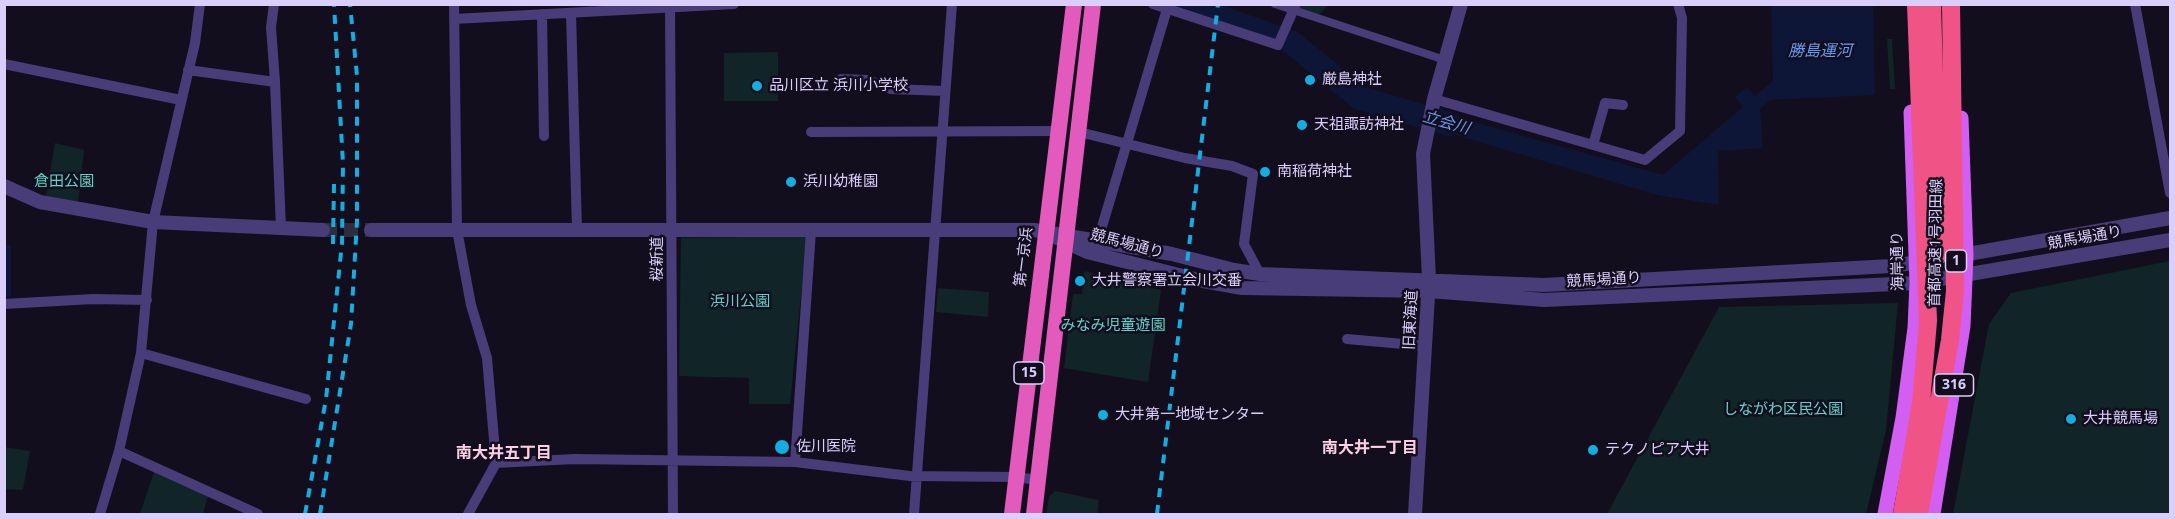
<!DOCTYPE html>
<meta charset="utf-8">
<style>
body{margin:0}
#map{position:relative;width:2175px;height:519px;overflow:hidden;background:#130e1d;font-family:"Noto Sans",sans-serif}
canvas{display:block}
.frame{position:absolute;inset:0;border:6px solid #dacefb;pointer-events:none}
</style>
<div id="map">
<canvas width="2175" height="519"></canvas>
<div class="frame"></div>
</div>
<script>
const ctx = document.querySelector('canvas').getContext('2d');
ctx.lineJoin = 'round';
function paint(path, color) { ctx.fillStyle = color; ctx.fill(path, 'evenodd'); }
const poly = rows => new Path2D(rows.map(r => 'M' + r).join(''));
function stroke(path, color, width, dash) { ctx.strokeStyle = color; ctx.lineWidth = width; ctx.lineCap = dash ? 'butt' : 'round'; ctx.setLineDash(dash || []); ctx.stroke(path); }
function label(font, color, halo, rows, align = 'center') {
  ctx.font = font + ' "Noto Sans","Noto Sans JP",sans-serif'; ctx.lineWidth = 5; ctx.setLineDash([]); ctx.textBaseline = 'middle'; ctx.strokeStyle = halo; ctx.fillStyle = color; for (const [text, x, y, turn = 0] of rows) {
    ctx.save(); ctx.translate(x, y); ctx.rotate((+turn || 0) * Math.PI / 180); ctx.textAlign = isNaN(turn) ? turn : align; if (halo) ctx.strokeText(text, 0, 0); ctx.fillText(text, 0, 0); ctx.restore();
  }
}
const green = poly([
 [1299,5,1329,5,1318,15,1297,9],
 [1887,39,1892,39,1895,89,1890,89],
 [778,52,778,101,724,101,724,53],
 [55,143,84,150,78,202,46,196],
 [807,236,790,404,749,404,749,378,679,376,681,238],
 [2170,261,2170,514,1953,514,1989,324,2011,293],
 [1084,271,1161,290,1148,382,1064,368,1073,294,1082,294],
 [938,288,989,292,988,317,936,312],
 [1898,303,1886,430,1866,514,1607,514,1719,307],
 [4,447,30,451,23,490,5,489],
 [154,472,208,496,203,514,140,514],
 [1055,491,1099,500,1097,514,1046,514,1049,497]
]);
const water = poly([
 [1771,5,1873,5,1875,95,1770,100,1760,109,1763,148,1718,151,1719,205,1657,195,1416,123,1420,107,1663,175,1743,107,1735,97,1747,87,1755,96,1773,81],
 [4,245,11,245,11,296,5,296]
]);
const river = poly([
 [1181,4,1291,42,1360,98,1449,124]
]);
const tertiaryTunnel = poly([
 [323,230,371,230]
]);
const pedestrian = poly([
 [1275,4,1445,60]
]);
const minor = poly([
 [274,4,271,27,275,82],
 [454,4,457,230,471,305,487,358,496,463,468,514],
 [670,4,673,514],
 [1153,4,1278,45,1296,4],
 [2135,4,2170,193],
 [571,13,577,230],
 [542,14,544,136],
 [454,19,734,4],
 [4,64,181,100],
 [188,70,275,82,281,229],
 [841,79,867,80,891,89,945,91],
 [1434,99,1645,160,1680,131,1682,18,1678,4],
 [811,132,1058,131],
 [1079,132,1185,158,1232,166,1253,174,1244,244,1260,274],
 [1593,145,1605,103,1623,105],
 [1098,240,1167,9],
 [4,304,93,299,147,300],
 [1347,339,1426,346],
 [141,353,306,399],
 [119,451,258,514],
 [795,462,811,231],
 [496,463,574,459,795,462,910,476,1016,477,1038,480],
 [100,514,119,451,141,353,153,222,195,43,200,4],
 [914,514,952,4]
]);
const tertiary = poly([
 [4,186,40,202,153,222,323,230],
 [371,230,1034,230,1172,254,1234,270,1260,274,1544,285,1891,266,1926,261],
 [1057,238,1087,252,1203,281,1242,288,1429,291,1544,300,1917,283,2170,240],
 [1957,256,2170,218],
 [1415,514,1429,279,1423,154,1434,99,1461,4]
]);
const primary = poly([
 [1885,514,1903,418,1915,328,1917,283,1911,112],
 [1933,514,1963,326,1966,255,1961,118]
]);
const trunk = poly([
 [1012,514,1074,4],
 [1034,514,1093,4]
]);
const rail = poly([
 [333,244,334,184],
 [305,514,326,399,342,243,343,164,334,4],
 [320,514,351,324,357,221,357,76,350,4],
 [1157,514,1218,4]
]);
const motorwayBridge = poly([
 [1932,4,1939,255],
 [1902,514,1921,403,1928,321,1916,4],
 [1919,514,1950,340,1955,291,1951,4]
]);
const markers = [
 [1310,80,6,"#13ade2"],
 [757,86,6,"#13ade2"],
 [1302,125,6,"#13ade2"],
 [1265,172,6,"#13ade2"],
 [791,182,6,"#13ade2"],
 [1080,281,6,"#13ade2"],
 [1103,415,6,"#13ade2"],
 [2071,419,6,"#13ade2"],
 [782,447,8,"#13ade2"],
 [1593,450,6,"#13ade2"]
];
const shields = [
 [1956,261,21],
 [1029,373,30],
 [1954,385,39]
];
const shieldNames = [
 ["1",1956,261],
 ["15",1029,373],
 ["316",1954,385]
];
const poiNames = [
 ["厳島神社",1322,80],
 ["品川区立 浜川小学校",769,86],
 ["天祖諏訪神社",1314,125],
 ["南稲荷神社",1277,172],
 ["浜川幼稚園",803,182],
 ["大井警察署立会川交番",1092,281],
 ["大井第一地域センター",1115,415],
 ["大井競馬場",2083,419],
 ["佐川医院",796,447],
 ["テクノピア大井",1605,450]
];
const parkNames = [
 ["倉田公園",64,182],
 ["浜川公園",740,302],
 ["みなみ児童遊園",1113,326],
 ["しながわ区民公園",1783,410]
];
const streetNames = [
 ["競馬場通り",2085,238,-10],
 ["首都高速1号羽田線",1936,243,-89],
 ["競馬場通り",1127,244,15],
 ["第一京浜",1024,257,-83],
 ["桜新道",658,259,-90],
 ["海岸通り",1898,261,-91],
 ["競馬場通り",1604,280,-3],
 ["旧東海道",1411,320,-87]
];
const waterNames = [
 ["勝島運河",1820,51],
 ["立会川",1446,123,16]
];
const neighbourhoodNames = [
 ["南大井一丁目",1370,448],
 ["南大井五丁目",504,453]
];
paint(green, '#112427');
paint(water, '#0d1637');
stroke(river, '#0d1637', 24);
stroke(tertiaryTunnel, '#312b3e', 14, [14, 7]);
stroke(pedestrian, '#483d78', 8);
stroke(minor, '#483d78', 10);
stroke(tertiary, '#483d78', 14);
stroke(primary, '#d25ff1', 15);
stroke(trunk, '#e15abc', 16);
stroke(rail, '#13ade2', 4, [9, 8]);
stroke(motorwayBridge, '#f05486', 18);
for (const [x, y, r, color] of markers) { const dot = new Path2D(); dot.arc(x, y, r, 0, 2 * Math.PI); ctx.fillStyle = color; ctx.fill(dot); stroke(dot, '#130e1d', 2); }
for (const [x, y, w] of shields) { const box = new Path2D(); box.roundRect(x - w / 2, y - 11, w, 22, 4.5); ctx.fillStyle = '#130e1d'; ctx.fill(box); stroke(box, '#dacefb', 1.5); }
label('bold 14px', '#dacefb', null, shieldNames);
label('15px', '#dacefb', '#130e1d', poiNames, 'left');
label('15px', '#61d4c9', '#130e1d', parkNames);
label('15px', '#dacefb', '#130e1d', streetNames);
label('italic 16px', '#659bf2', '#130e1d', waterNames);
label('bold 16px', '#fbd0e5', '#130e1d', neighbourhoodNames);
</script>
